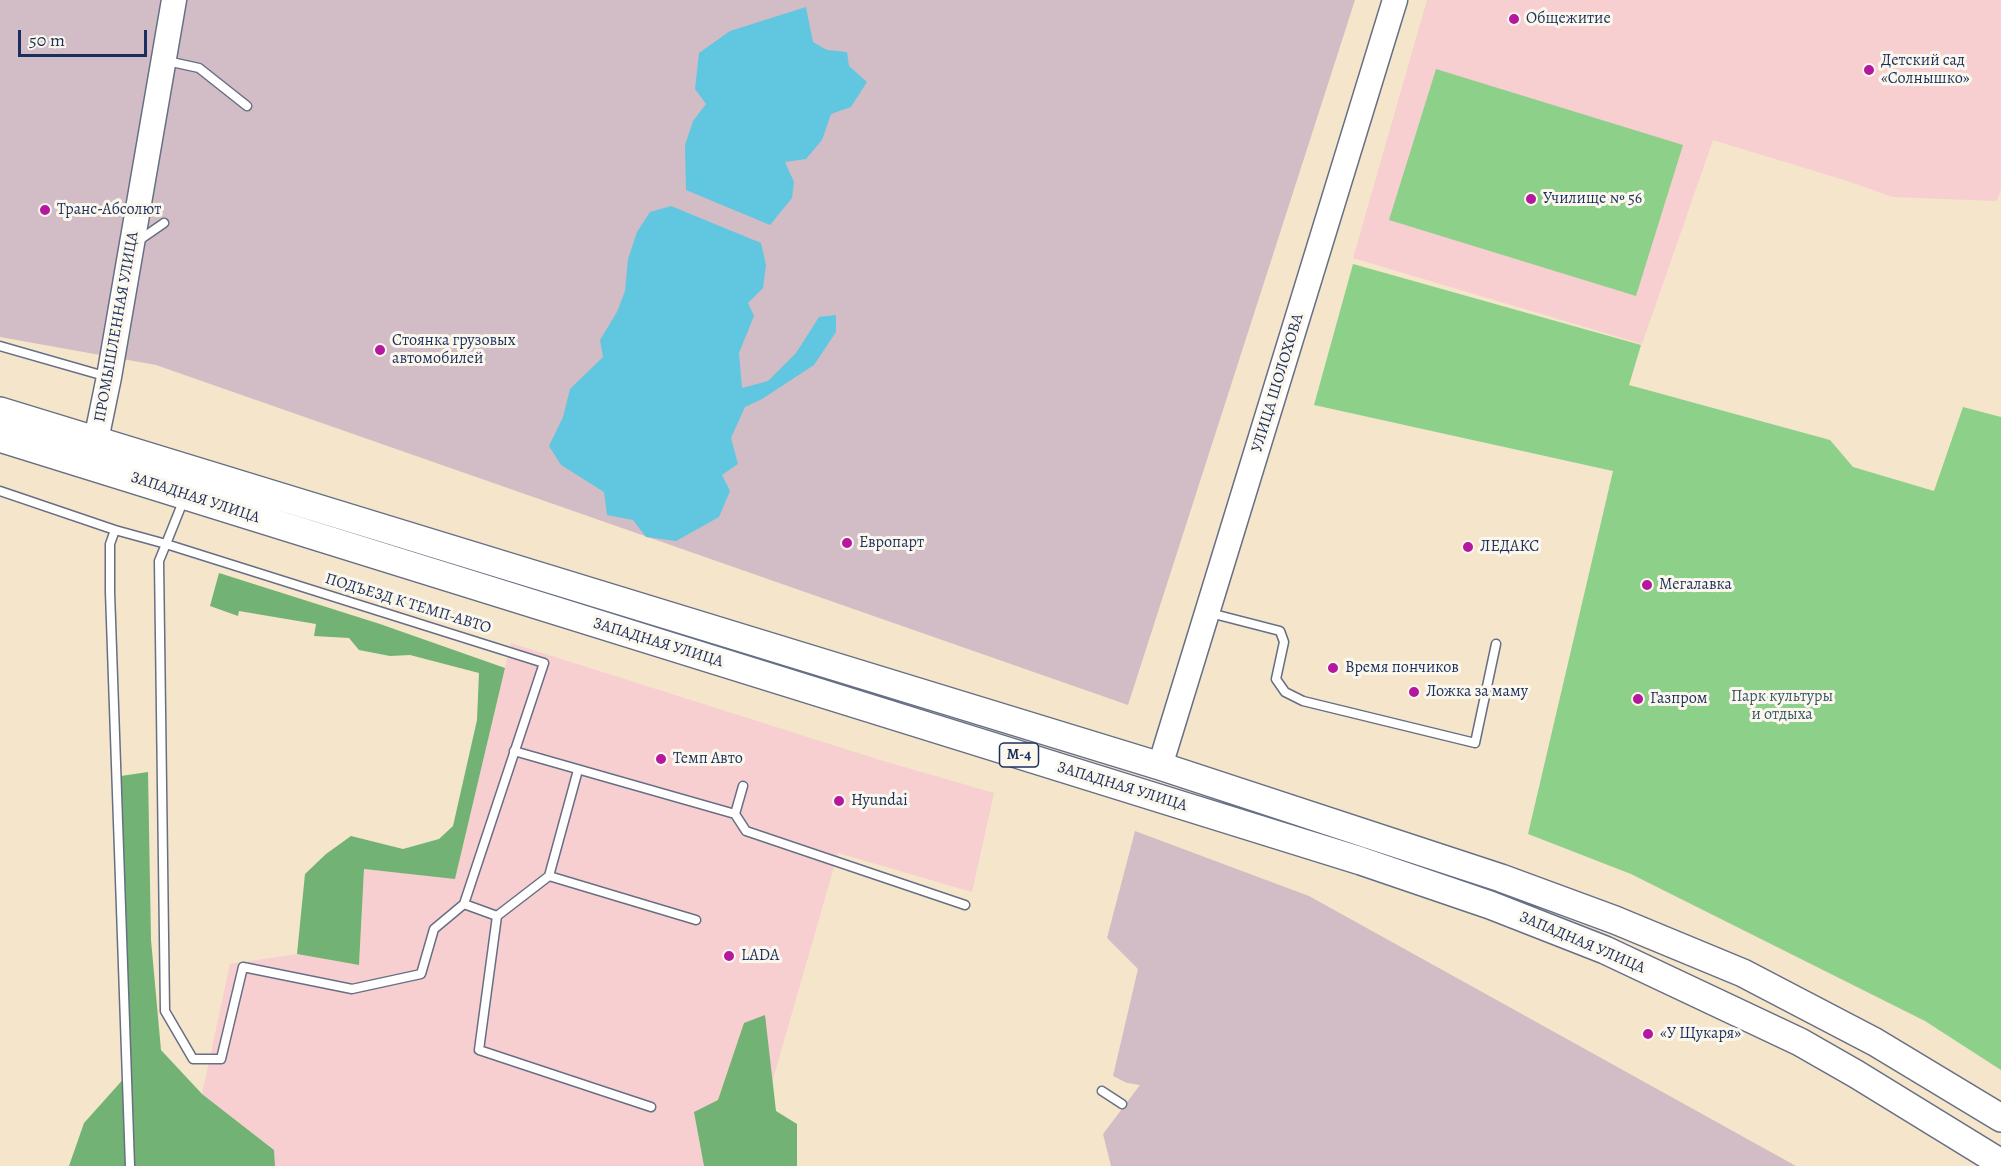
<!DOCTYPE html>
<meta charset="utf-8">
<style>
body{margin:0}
#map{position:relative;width:2001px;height:1166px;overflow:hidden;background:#f4e5cb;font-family:Alegreya,serif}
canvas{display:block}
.scale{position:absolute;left:18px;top:30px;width:129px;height:27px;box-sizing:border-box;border:3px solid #1b2f5e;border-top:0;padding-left:8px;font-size:18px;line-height:21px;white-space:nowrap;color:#1b2f5e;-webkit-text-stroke:4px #fbf7ec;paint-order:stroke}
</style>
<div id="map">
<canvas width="2001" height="1166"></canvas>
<div class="scale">50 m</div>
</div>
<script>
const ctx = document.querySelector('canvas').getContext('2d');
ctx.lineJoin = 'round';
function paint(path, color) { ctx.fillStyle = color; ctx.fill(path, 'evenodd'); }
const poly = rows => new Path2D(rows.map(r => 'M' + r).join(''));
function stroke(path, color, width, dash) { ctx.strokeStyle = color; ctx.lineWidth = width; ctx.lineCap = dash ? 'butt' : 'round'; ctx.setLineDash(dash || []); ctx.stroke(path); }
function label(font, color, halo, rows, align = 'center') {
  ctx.font = font + ' Alegreya,serif'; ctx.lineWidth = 6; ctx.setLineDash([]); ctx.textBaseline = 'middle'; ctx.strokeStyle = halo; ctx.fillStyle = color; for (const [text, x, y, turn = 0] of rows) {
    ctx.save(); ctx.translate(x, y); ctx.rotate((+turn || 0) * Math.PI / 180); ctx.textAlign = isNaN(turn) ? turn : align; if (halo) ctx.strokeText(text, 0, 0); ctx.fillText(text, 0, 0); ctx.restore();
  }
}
const built = poly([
 [1427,0,2001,0,2001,189,1997,201,1893,197,1847,181,1713,140,1642,344,1353,258],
 [511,643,880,760,994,793,972,892,838,853,748,1166,275,1166,274,1150,202,1094,230,964,297,954,359,965,364,869,455,878]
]);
const industrial = poly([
 [0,0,1355,0,1128,705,156,365,0,337],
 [1135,831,1309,896,1796,1166,1111,1166,1103,1134,1140,1085,1127,1083,1113,1076,1138,969,1107,938]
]);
const green = poly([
 [1436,69,1683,145,1636,296,1389,220],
 [1353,264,1641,345,1629,385,1830,440,1853,467,1934,491,1963,407,2001,417,2001,1070,1925,1021,1631,874,1528,834,1613,471,1314,405]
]);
const forest = poly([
 [219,573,380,624,505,668,455,879,364,869,359,965,297,954,305,874,326,854,351,836,403,849,439,839,453,826,477,720,479,673,410,655,390,656,359,650,349,638,314,636,316,624,239,611,238,616,210,606],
 [148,772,151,940,161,1050,202,1094,274,1150,275,1166,69,1166,84,1123,127,1075,121,776],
 [765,1015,776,1111,797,1124,797,1166,704,1166,694,1112,718,1100,744,1023]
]);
const water = poly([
 [806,7,813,42,827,50,847,52,849,66,867,82,851,107,831,114,822,140,806,159,785,162,794,182,792,198,770,225,686,190,685,145,693,121,706,104,695,89,699,53,730,31],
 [671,206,761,243,766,265,763,288,748,303,754,316,739,353,742,388,768,381,796,353,819,317,836,315,836,332,814,365,762,399,745,407,731,438,738,464,722,475,730,491,719,517,676,541,646,537,633,520,607,515,604,492,561,465,549,446,563,417,570,389,603,357,600,340,617,312,625,291,628,259,637,232,650,212]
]);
const lane = poly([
 [167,61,199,68,247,106],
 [138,241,164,223],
 [0,346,108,377],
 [0,491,115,530],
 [184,499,166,544,544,663,464,904,497,916,479,1050,651,1107],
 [1210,613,1280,631,1284,642,1276,679,1285,692,1303,701,1475,743,1496,644],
 [514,751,735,814,743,786],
 [578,770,549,876,696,920],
 [735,814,746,831,965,905],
 [497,916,549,876],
 [1102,1091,1122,1104],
 [130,1166,110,592,110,544,115,530,166,544,159,561,165,1011,193,1059,221,1059,243,967,352,989,421,974,434,929,464,904]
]);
const secondary = poly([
 [96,440,109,377,174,0],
 [1160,766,1395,0]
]);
const primary = poly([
 [0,411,1160,766,1501,878,1615,920,1743,973,1875,1042,2001,1118],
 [0,438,1361,861,1490,905,1605,950,1800,1042,1856,1074,2001,1163]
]);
const markers = [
 [1514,19,6,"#b5179e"],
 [1869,70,6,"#b5179e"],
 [1531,199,6,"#b5179e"],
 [45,210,6,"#b5179e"],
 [380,350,6,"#b5179e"],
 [847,543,6,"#b5179e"],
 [1468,547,6,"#b5179e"],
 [1647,585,6,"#b5179e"],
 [1333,668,6,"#b5179e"],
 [1414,692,6,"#b5179e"],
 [1638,699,6,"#b5179e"],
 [661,759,6,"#b5179e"],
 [839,801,6,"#b5179e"],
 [729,956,6,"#b5179e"],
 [1648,1034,6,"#b5179e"]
];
const shields = [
 [1019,755,39]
];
const shieldNames = [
 ["М-4",1019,755]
];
const poiNames = [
 ["Общежитие",1526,19],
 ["Детский сад",1881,61],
 ["«Солнышко»",1881,79],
 ["Училище № 56",1543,199],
 ["Транс-Абсолют",57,210],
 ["Стоянка грузовых",392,341],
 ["автомобилей",392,359],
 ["Европарт",859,543],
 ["ЛЕДАКС",1480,547],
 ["Мегалавка",1659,585],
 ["Время пончиков",1345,668],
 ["Ложка за маму",1426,692],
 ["Газпром",1650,699],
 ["Темп Авто",673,759],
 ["Hyundai",851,801],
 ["LADA",741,956],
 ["«У Щукаря»",1660,1034]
];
const streetNames = [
 ["ПРОМЫШЛЕННАЯ УЛИЦА",117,327,-80],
 ["УЛИЦА ШОЛОХОВА",1278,383,-73],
 ["ЗАПАДНАЯ УЛИЦА",195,498,18],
 ["ПОДЪЕЗД К ТЕМП-АВТО",408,604,17],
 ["ЗАПАДНАЯ УЛИЦА",658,643,17],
 ["ЗАПАДНАЯ УЛИЦА",1122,787,17],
 ["ЗАПАДНАЯ УЛИЦА",1582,943,23]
];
const parkNames = [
 ["Парк культуры",1782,697],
 ["и отдыха",1782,715]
];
paint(built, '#f7cfd1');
paint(industrial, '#d2bdc6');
paint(green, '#8dd089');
paint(forest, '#72b275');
paint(water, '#61c6df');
stroke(lane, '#676f84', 11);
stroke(secondary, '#676f84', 27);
stroke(primary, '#676f84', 30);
stroke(lane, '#fff', 8);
stroke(secondary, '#fff', 24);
stroke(primary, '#fff', 27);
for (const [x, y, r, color] of markers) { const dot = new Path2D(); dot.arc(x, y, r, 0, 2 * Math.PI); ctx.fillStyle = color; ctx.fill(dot); stroke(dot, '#fbf7ec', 2); }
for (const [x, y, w] of shields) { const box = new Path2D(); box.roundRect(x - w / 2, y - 12, w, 24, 4.5); ctx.fillStyle = '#fbf7ec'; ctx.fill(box); stroke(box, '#1b2f5e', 1.5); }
label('bold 15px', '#1b2f5e', null, shieldNames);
label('16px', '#1b2f5e', '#fbf7ec', poiNames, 'left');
label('16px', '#1b2f5e', '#fbf7ec', streetNames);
label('16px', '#385769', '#fbf7ec', parkNames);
</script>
